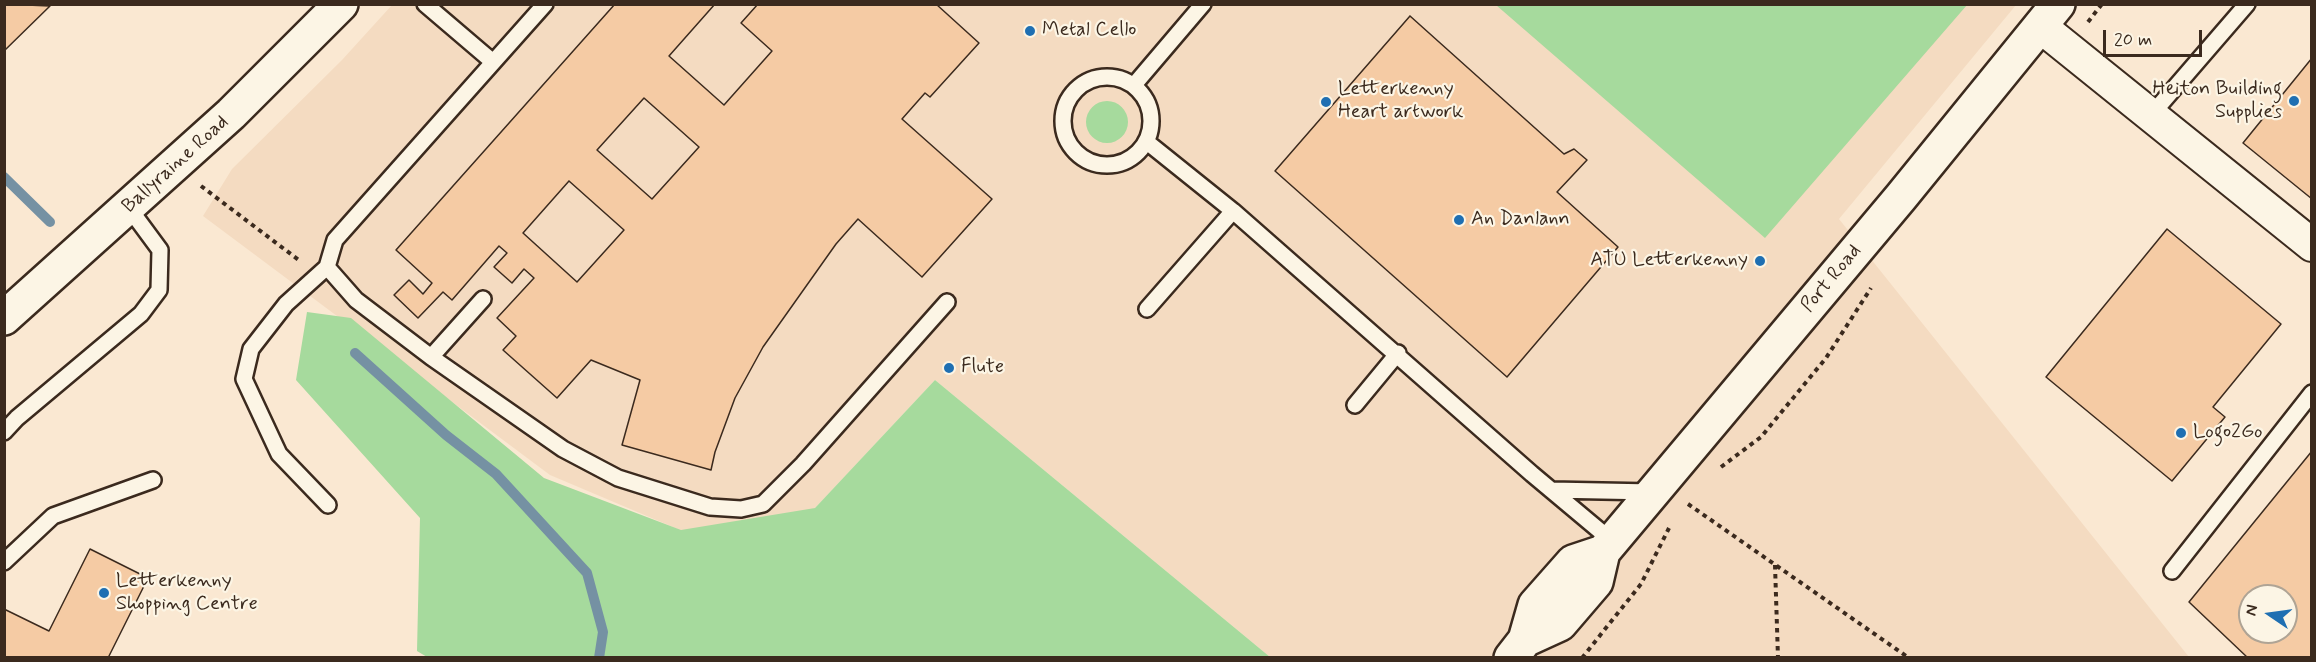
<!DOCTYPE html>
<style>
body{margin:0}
#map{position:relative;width:2316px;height:662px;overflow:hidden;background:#fae8d2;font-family:Mynerve,sans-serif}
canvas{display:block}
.frame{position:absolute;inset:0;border:6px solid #3b2a1e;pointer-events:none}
.north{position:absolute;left:2238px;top:584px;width:60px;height:60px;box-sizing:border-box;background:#fcf5e5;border:2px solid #afa495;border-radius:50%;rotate:283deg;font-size:16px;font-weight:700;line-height:24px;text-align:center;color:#3b2a1e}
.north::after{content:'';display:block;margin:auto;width:21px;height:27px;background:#1f6fb2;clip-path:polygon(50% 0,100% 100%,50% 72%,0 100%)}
.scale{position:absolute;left:2103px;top:30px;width:99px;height:27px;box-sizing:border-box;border:3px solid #3b2a1e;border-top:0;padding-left:8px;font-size:18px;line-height:21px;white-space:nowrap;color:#3b2a1e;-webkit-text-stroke:4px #fcf5e5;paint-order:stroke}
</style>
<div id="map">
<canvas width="2316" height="662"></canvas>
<div class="frame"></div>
<div class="north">N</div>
<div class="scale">20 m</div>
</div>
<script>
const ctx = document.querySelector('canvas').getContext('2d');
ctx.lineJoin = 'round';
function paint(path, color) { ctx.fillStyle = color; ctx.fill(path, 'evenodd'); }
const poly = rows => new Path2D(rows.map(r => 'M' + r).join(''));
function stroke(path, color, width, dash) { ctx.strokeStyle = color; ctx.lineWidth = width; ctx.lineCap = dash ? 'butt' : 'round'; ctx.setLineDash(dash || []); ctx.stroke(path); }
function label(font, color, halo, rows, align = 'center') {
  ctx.font = font + ' Mynerve,sans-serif'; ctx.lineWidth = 4.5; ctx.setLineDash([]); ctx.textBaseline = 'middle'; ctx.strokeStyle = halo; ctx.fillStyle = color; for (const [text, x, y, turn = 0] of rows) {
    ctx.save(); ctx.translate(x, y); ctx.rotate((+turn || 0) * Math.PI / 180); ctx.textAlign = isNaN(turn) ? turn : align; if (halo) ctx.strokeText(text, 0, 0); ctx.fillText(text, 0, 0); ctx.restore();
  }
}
const built = poly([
 [392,5,2016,5,1839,219,2189,657,1270,657,935,380,815,508,732,552,550,475,203,216,232,169,342,60]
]);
const green = poly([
 [1496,5,1967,5,1765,238],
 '1086 122a21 21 0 1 1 42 0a21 21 0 1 1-42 0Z',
 [307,312,351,318,544,478,681,530,815,508,935,380,1270,657,427,657,417,651,420,518,296,380]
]);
const stream = poly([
 [4,177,50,222],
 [355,353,446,435,496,474,587,573,603,632,599,658]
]);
const building = poly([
 [4,4,50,6,4,51,4,4],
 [615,4,715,4,669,56,724,105,772,51,741,23,758,4,936,4,979,43,930,97,925,93,902,119,992,199,922,277,858,219,836,244,763,347,735,398,715,452,711,470,622,445,640,380,591,360,557,398,503,350,516,336,497,318,534,278,524,269,512,283,494,267,507,253,499,246,452,300,443,292,418,318,394,295,409,280,423,294,432,283,396,250,615,4],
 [644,98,699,147,652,199,597,150,644,98],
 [569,181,624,230,577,282,523,233,569,181],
 [1410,16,1564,154,1574,149,1587,160,1557,192,1618,247,1507,377,1275,171,1410,16],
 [2312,58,2312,199,2243,143,2312,58],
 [2167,229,2281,324,2213,407,2225,417,2172,481,2046,377,2167,229],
 [2312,451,2312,658,2248,658,2189,602,2312,451],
 [2250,596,2286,596,2286,632,2250,632,2250,596],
 [90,549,148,578,108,658,4,658,4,609,49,631,90,549]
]);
const path = poly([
 [2088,22,2102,4],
 [201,186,300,261],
 [1721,467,1761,437,1826,358,1871,288],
 [1688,504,1909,658],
 [1775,565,1778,658],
 [1582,658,1641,584,1669,528]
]);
const service = poly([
 [425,4,493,62],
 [545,4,335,240,327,267,356,300,431,357,563,449,618,478,710,507,741,509,763,504,803,464,947,302],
 '1063 121a44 44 0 1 1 88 0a44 44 0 1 1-88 0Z',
 [1134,85,1203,4],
 [2152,114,2247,4],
 [1147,142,1233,211,1532,474,1612,541],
 [327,267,286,304,251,349,244,379,279,454,328,505],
 [1147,309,1233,211],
 [431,357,483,299],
 [1355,405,1398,353],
 [4,432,17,418,141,314,159,290,160,250,129,208],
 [1551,490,1653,492],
 [4,562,53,516,153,480],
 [2172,571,2312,393]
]);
const minor = poly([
 [2040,26,2312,245]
]);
const secondary = poly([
 [4,318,231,114,341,4],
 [1525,640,1535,605,1573,562,1603,552],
 [1511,658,1525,640,1560,624,1596,582,1603,552,1901,197,2058,4]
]);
const markers = [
 [1030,31,6,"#1f6fb2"],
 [2294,101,6,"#1f6fb2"],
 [1326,102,6,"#1f6fb2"],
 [1459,220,6,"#1f6fb2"],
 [1760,261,6,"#1f6fb2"],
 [949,368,6,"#1f6fb2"],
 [2181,433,6,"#1f6fb2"],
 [104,593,6,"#1f6fb2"]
];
const poiNames = [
 ["Metal Cello",1042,31],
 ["Letterkenny",1338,90],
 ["Heart artwork",1338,113],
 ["Heiton Building",2282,90,"right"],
 ["Supplies",2282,113,"right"],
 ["An Danlann",1471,220],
 ["ATU Letterkenny",1748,261,"right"],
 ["Flute",961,368],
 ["Logo2Go",2193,433],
 ["Letterkenny",116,582],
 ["Shopping Centre",116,605]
];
const streetNames = [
 ["Ballyraine Road",176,165,-42],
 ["Port Road",1832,279,-50]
];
paint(built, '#f4dbc1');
paint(green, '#a6da9d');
stroke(stream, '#7591a3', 10);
paint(building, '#f5cba4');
stroke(building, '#3b2a1e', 1.5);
stroke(service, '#3b2a1e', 20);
stroke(minor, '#3b2a1e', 36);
stroke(secondary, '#3b2a1e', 38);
stroke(path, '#3b2a1e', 4, [4.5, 4.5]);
stroke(service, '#fcf5e5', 15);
stroke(minor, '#fcf5e5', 32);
stroke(secondary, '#fcf5e5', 33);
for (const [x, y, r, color] of markers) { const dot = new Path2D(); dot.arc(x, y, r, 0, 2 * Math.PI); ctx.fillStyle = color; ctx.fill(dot); stroke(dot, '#fcf5e5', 2); }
label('20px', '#3b2a1e', '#fcf5e5', poiNames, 'left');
label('20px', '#3b2a1e', '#fcf5e5', streetNames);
</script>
